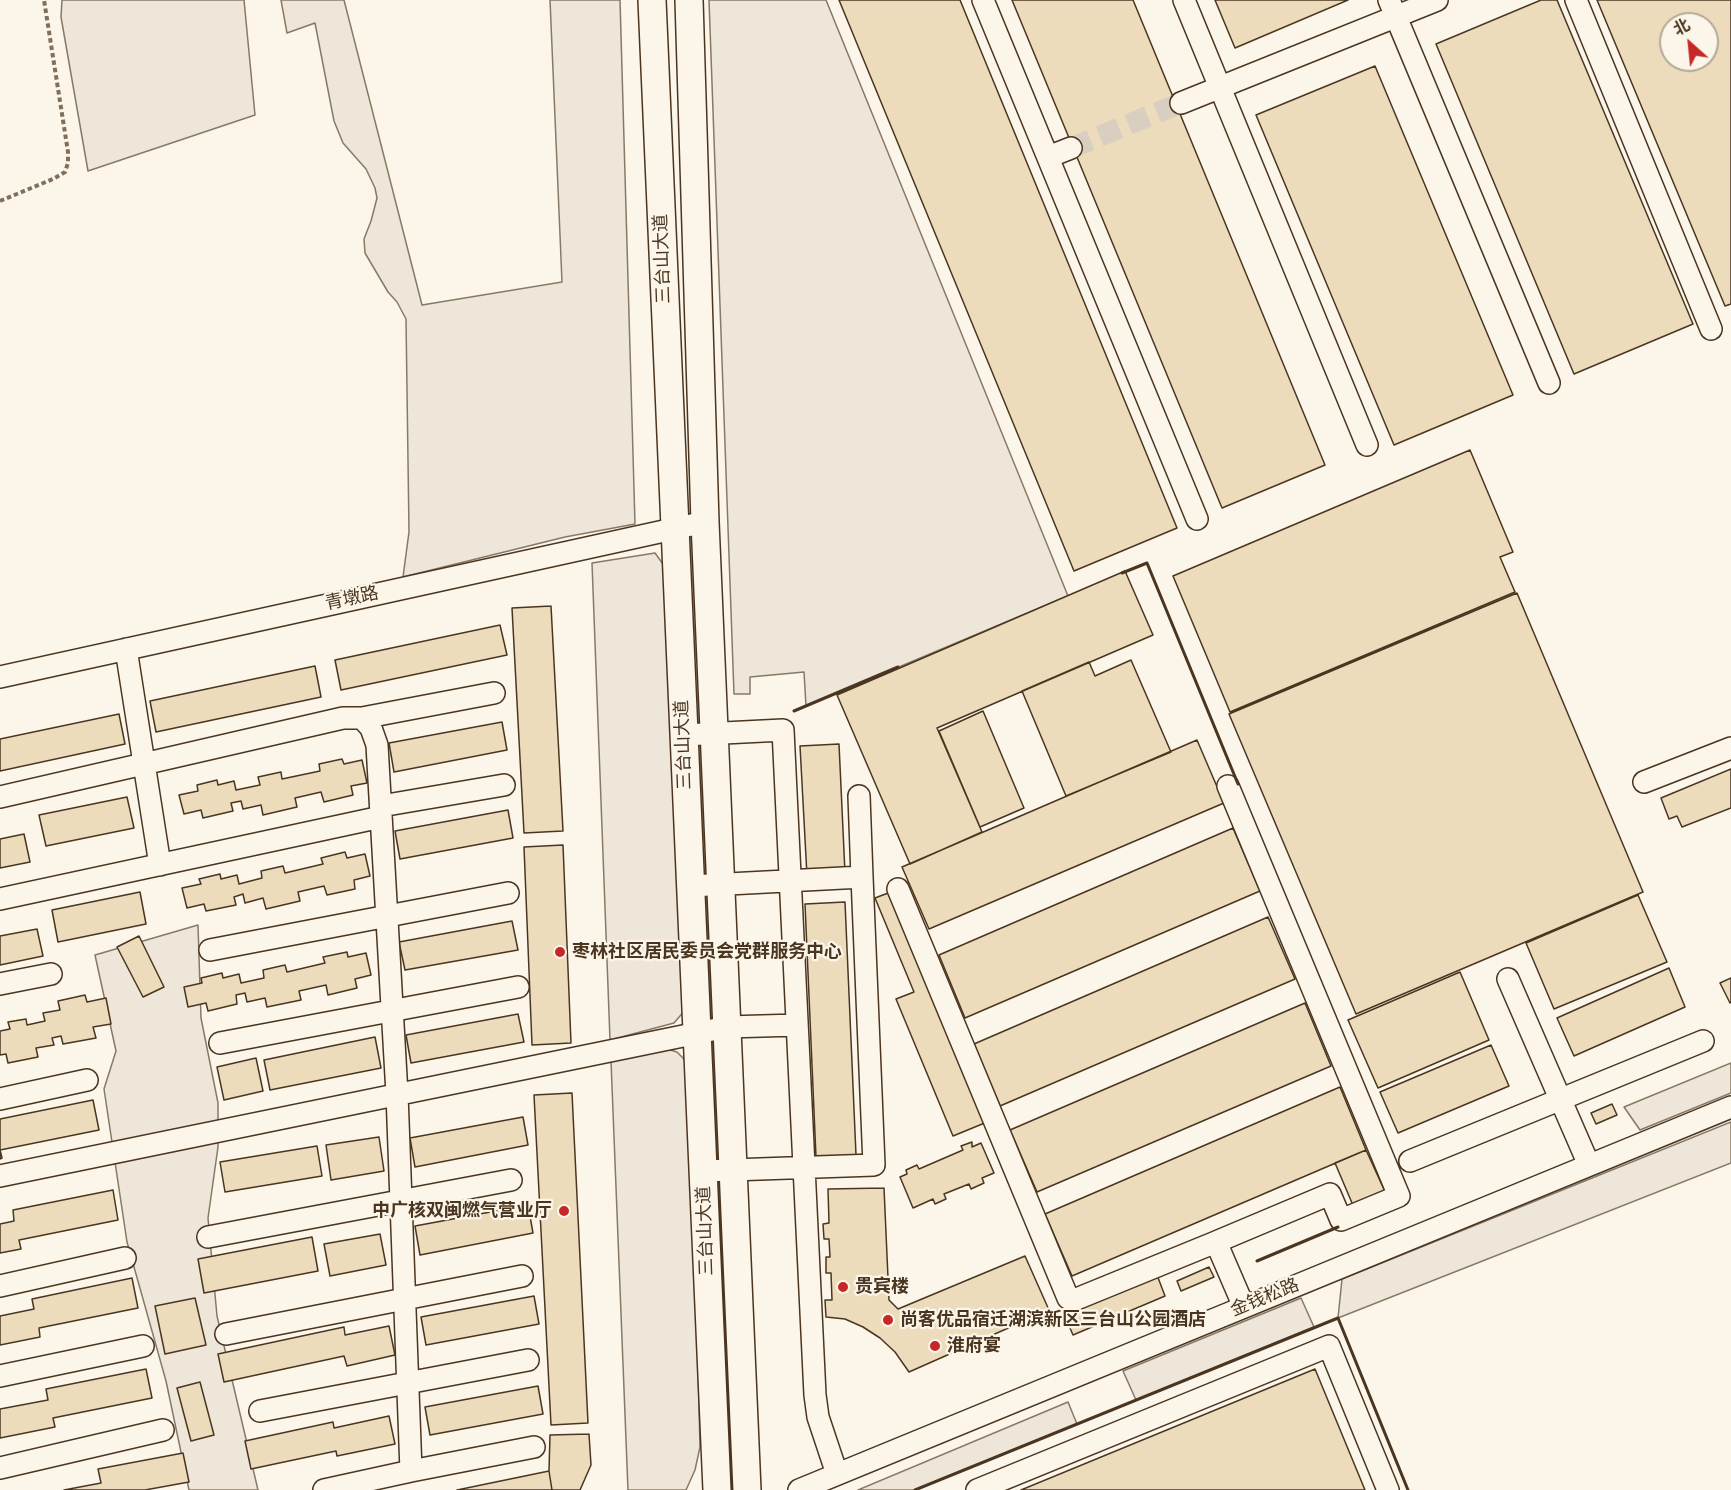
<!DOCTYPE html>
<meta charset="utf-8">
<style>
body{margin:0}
#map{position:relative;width:1731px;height:1490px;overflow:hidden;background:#fbf6e9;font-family:Signika,"Noto Sans SC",sans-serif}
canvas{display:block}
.north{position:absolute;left:1659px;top:12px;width:60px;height:60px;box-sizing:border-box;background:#fbf6e9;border:2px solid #b4a999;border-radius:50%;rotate:333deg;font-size:16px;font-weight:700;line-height:24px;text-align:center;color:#4a3520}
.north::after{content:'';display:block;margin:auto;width:21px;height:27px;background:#c62828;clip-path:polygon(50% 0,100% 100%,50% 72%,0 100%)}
</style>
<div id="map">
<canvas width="1731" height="1490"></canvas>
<div class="north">北</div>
</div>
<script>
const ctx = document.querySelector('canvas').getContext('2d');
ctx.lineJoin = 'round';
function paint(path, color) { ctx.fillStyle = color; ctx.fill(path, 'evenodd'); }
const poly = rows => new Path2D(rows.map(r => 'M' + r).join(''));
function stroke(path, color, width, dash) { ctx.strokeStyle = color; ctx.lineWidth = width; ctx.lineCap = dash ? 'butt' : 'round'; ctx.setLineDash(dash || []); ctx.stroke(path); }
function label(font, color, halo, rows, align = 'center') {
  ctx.font = font + ' Signika,"Noto Sans SC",sans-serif'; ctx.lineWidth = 4.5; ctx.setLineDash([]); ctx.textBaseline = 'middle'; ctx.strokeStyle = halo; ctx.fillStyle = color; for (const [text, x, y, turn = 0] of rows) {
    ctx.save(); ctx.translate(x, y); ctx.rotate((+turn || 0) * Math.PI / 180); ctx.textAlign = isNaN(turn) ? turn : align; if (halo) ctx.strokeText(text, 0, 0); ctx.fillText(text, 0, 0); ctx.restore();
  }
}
const green = poly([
 [62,0,244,0,255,115,88,171,61,17,62,0],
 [281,0,344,0,422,305,562,282,550,0,620,0,635,524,565,537,403,577,409,532,406,319,397,302,388,292,365,253,364,239,371,221,377,198,375,188,366,169,343,143,334,121,315,23,287,33,281,0],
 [709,0,826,0,1068,596,806,706,804,672,750,677,750,694,734,694,709,0],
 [655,553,663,564,686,1009,674,1023,610,1040,592,563,655,553],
 [198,925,201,1018,218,1103,218,1147,208,1218,217,1316,258,1490,189,1490,166,1381,127,1242,104,1089,116,1051,95,955,198,925],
 [667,1049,677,1052,683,1058,690,1071,691,1079,700,1447,695,1470,686,1490,628,1490,611,1061,667,1049],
 [1731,1063,1731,1093,1640,1130,1624,1107,1731,1063],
 [1731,1122,1731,1163,1338,1318,1342,1279,1731,1122],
 [1301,1298,1314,1327,1136,1400,1123,1371,1301,1298],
 [1068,1402,1077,1424,915,1490,858,1490,1068,1402]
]);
const building = poly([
 [839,0,960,0,1177,528,1074,571,839,0],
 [1012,0,1133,0,1325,465,1222,508,1012,0],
 [1215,0,1348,0,1235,48,1215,0],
 [1541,0,1557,0,1693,324,1574,374,1436,44,1541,0],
 [1597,0,1731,0,1731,304,1725,306,1597,0],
 [1671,24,1707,24,1707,60,1671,60,1671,24],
 [1375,66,1513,395,1394,445,1256,115,1375,66],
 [1470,450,1513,552,1500,557,1515,592,1230,712,1173,576,1470,450],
 [1125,571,1153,635,937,728,982,832,910,864,837,695,1125,571],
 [1517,593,1643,892,1356,1014,1229,714,1517,593],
 [551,606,563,831,524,833,512,608,551,606],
 [500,625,507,655,341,690,335,660,500,625],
 [1131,660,1171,752,1066,796,1022,691,1089,662,1095,676,1131,660],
 [315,666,321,697,156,732,150,701,315,666],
 [983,711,1024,808,980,827,939,731,983,711],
 [119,714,125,744,0,771,0,739,119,714],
 [502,722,507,750,394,772,389,743,502,722],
 [1197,740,1224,803,929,929,902,867,1197,740],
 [839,744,845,873,807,876,800,746,839,744],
 [342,759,344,764,362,760,367,783,351,786,353,795,324,802,321,792,295,798,297,807,263,815,261,805,243,809,241,801,231,803,233,811,203,818,201,810,184,814,179,795,198,791,197,785,217,780,218,785,234,781,236,790,260,785,258,777,281,772,282,779,320,771,319,764,342,759],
 [1731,769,1731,808,1682,827,1677,816,1669,819,1661,798,1731,769],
 [127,797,134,828,46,846,39,815,127,797],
 [508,810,513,838,400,859,395,831,508,810],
 [1233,828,1260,891,965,1018,939,955,1233,828],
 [24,834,30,862,0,868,0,839,24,834],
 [563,845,571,1043,532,1045,524,847,563,845],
 [345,852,347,858,365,854,370,876,354,880,355,889,327,895,324,886,298,892,300,901,266,909,263,898,245,903,243,894,234,897,236,905,206,911,204,904,187,908,182,888,201,884,199,879,220,874,221,879,237,875,239,884,262,878,261,871,283,866,285,873,323,864,321,858,345,852],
 [896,890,992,1120,953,1136,896,999,914,992,875,898,896,890],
 [140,892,146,924,58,942,52,910,140,892],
 [1638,895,1667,962,1554,1009,1526,943,1638,895],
 [845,902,856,1155,816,1157,805,904,845,902],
 [1268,917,1295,979,1000,1106,974,1044,1268,917],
 [512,921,518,950,405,970,399,942,512,921],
 [37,929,43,956,0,965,0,936,37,929],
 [139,936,164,987,143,997,117,947,139,936],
 [347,952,348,957,366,953,371,975,355,979,357,988,328,995,326,985,299,991,301,1000,267,1007,265,998,247,1002,245,993,236,995,237,1004,208,1011,206,1003,188,1007,184,987,202,983,201,978,222,973,223,978,239,974,241,983,264,978,263,970,285,965,287,972,325,963,323,957,347,952],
 [1669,968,1685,1007,1574,1056,1557,1018,1669,968],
 [1460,972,1489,1040,1378,1088,1348,1020,1460,972],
 [1731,978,1731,1002,1730,1003,1720,983,1731,978],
 [85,995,87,1002,106,998,111,1024,93,1027,96,1038,63,1044,61,1036,52,1038,54,1045,36,1048,38,1057,8,1063,6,1054,0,1055,0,1031,10,1029,8,1022,26,1019,27,1025,45,1021,43,1013,60,1010,58,1001,85,995],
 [1305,1003,1331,1066,1037,1192,1010,1130,1305,1003],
 [518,1014,524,1042,411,1063,406,1035,518,1014],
 [375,1037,381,1068,270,1090,264,1060,375,1037],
 [1491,1045,1509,1086,1398,1133,1380,1092,1491,1045],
 [256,1058,263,1091,224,1100,217,1067,256,1058],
 [1340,1087,1366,1150,1072,1276,1045,1214,1340,1087],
 [572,1093,588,1423,551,1425,534,1095,572,1093],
 [93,1100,99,1130,0,1150,2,1158,0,1159,0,1119,93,1100],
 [1612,1104,1617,1115,1596,1124,1591,1113,1612,1104],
 [523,1117,528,1145,415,1167,410,1138,523,1117],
 [379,1137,384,1171,331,1180,326,1145,379,1137],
 [972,1142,972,1147,981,1143,994,1173,982,1178,984,1183,971,1189,969,1184,944,1194,946,1199,935,1204,933,1199,913,1208,900,1177,907,1174,906,1170,917,1165,919,1169,963,1150,961,1146,972,1142],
 [317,1146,322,1176,225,1192,220,1162,317,1146],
 [1366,1150,1387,1196,1355,1210,1335,1163,1366,1150],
 [884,1188,889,1300,898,1309,1025,1256,1049,1310,909,1372,895,1352,880,1338,863,1327,845,1319,826,1317,825,1300,832,1300,831,1273,826,1273,826,1257,830,1257,829,1239,824,1239,823,1224,829,1223,828,1189,884,1188],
 [113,1190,118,1220,19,1240,21,1249,0,1253,0,1224,14,1221,13,1210,113,1190],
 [528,1205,533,1233,420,1255,415,1226,528,1205],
 [380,1234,386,1265,330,1276,324,1244,380,1234],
 [312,1237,318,1271,204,1293,198,1259,312,1237],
 [1209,1267,1214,1277,1181,1291,1177,1281,1209,1267],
 [1157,1275,1165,1296,1073,1335,1064,1314,1157,1275],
 [132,1278,138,1308,39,1328,40,1337,0,1345,0,1316,34,1309,32,1299,132,1278],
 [534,1296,539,1324,426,1345,421,1317,534,1296],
 [195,1298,206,1345,165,1354,155,1306,195,1298],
 [389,1326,395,1355,347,1366,344,1356,224,1382,218,1354,344,1327,345,1335,389,1326],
 [146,1369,152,1398,53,1418,55,1427,0,1438,0,1409,48,1400,46,1389,146,1369],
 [1315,1369,1365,1490,1021,1490,1315,1369],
 [200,1382,214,1435,191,1441,177,1388,200,1382],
 [538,1386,543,1414,430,1435,425,1407,538,1386],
 [389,1416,395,1444,337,1456,336,1451,251,1469,245,1441,333,1422,334,1428,389,1416],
 [589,1434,591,1465,580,1490,552,1490,549,1471,550,1435,589,1434],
 [183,1453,189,1482,145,1490,64,1490,101,1483,98,1469,183,1453],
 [549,1471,552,1490,457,1490,549,1471]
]);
const minorTunnel = poly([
 [1071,148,1181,103]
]);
const path = poly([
 [0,201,53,179,65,172,68,163,68,152,44,0]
]);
const minor = poly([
 [983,0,1197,519],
 [1184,0,1367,445],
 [1389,0,1549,383],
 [1576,0,1711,329],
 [1181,103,1437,0],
 [1048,157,1071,148],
 [126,649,160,865],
 [0,677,705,522],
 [362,718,494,693],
 [684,735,783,730,815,1395,818,1417,837,1474],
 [1644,782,1731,748],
 [859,796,862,877],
 [0,797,343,718,362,718,371,728,377,745,397,1094,411,1471,324,1490],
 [381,806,504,785],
 [690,886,862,877,874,1165,703,1171],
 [898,889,1068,1298,1074,1300,1216,1242,1244,1307],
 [0,899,381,817],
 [210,950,508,893],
 [1508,979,1589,1165],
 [0,984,51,974],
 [220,1043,518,987],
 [0,1099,87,1080],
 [1410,1161,1703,1041],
 [0,1176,727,1027,797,1025],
 [208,1237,511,1180],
 [1216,1242,1330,1194,1341,1220,1399,1196,1228,786],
 [0,1286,125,1258],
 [226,1334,522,1276],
 [0,1376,143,1346],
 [260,1411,528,1360],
 [0,1468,163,1430],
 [411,1471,534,1447],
 [799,1490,1731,1107],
 [977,1490,1329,1346,1388,1490]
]);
const major = poly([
 [652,0,717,1490],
 [689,0,705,522,747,1490]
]);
const wall = poly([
 [1122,573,1147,563,1238,784],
 [794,711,898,667],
 [1257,1261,1338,1227],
 [915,1490,1338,1318,1408,1490]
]);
const markers = [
 [560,952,6,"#c62828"],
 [564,1211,6,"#c62828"],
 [843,1287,6,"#c62828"],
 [888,1320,6,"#c62828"],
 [935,1346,6,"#c62828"]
];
const streetNames = [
 ["三台山大道",663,259,-92],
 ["青墩路",352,599,-12],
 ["三台山大道",684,745,-92],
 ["三台山大道",706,1231,-92],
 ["金钱松路",1265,1298,-22]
];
const poiNames = [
 ["枣林社区居民委员会党群服务中心",572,952],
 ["中广核双闽燃气营业厅",552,1211,"right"],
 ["贵宾楼",855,1287],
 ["尚客优品宿迁湖滨新区三台山公园酒店",900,1320],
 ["淮府宴",947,1346]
];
paint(green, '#ede6d9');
stroke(green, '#887966', 1.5);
paint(building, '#ecdcbc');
stroke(building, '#4a3520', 1.5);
stroke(minorTunnel, '#d8cfc1', 21, [21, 10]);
stroke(minor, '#4a3520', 24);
stroke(major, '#4a3520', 30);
stroke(path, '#7f6f5c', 4, [4.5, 3]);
stroke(minor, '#fbf6e9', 21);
stroke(major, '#fbf6e9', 27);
stroke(wall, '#4a3520', 3);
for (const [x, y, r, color] of markers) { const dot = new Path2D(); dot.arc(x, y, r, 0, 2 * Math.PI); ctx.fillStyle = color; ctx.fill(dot); stroke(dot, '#fbf6e9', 2); }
label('18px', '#4a3520', '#fbf6e9', streetNames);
label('bold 18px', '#4a3520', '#fbf6e9', poiNames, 'left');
</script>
